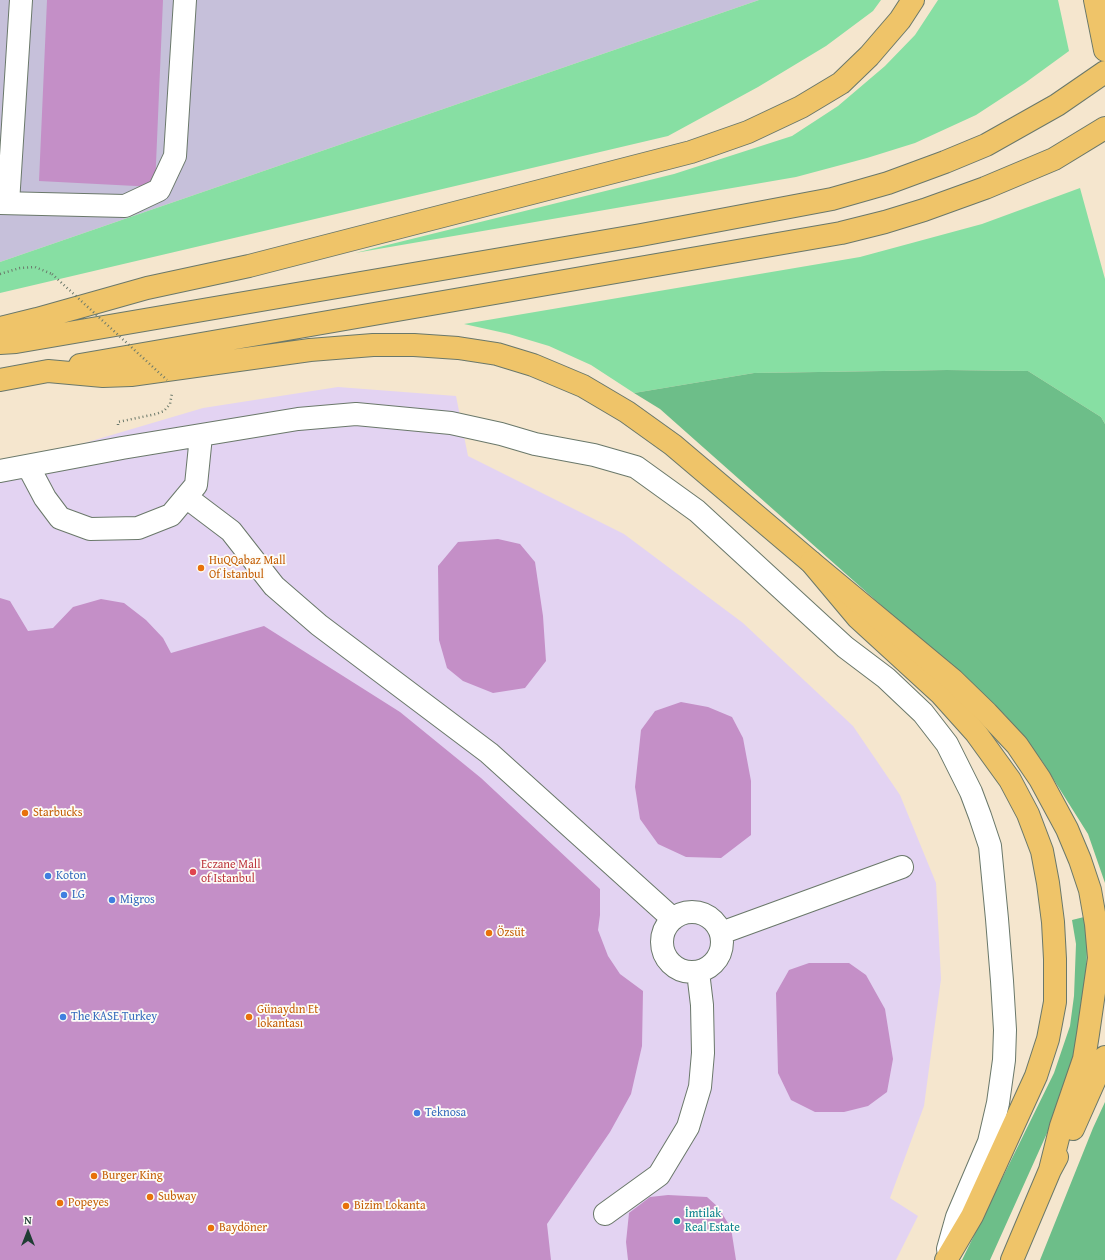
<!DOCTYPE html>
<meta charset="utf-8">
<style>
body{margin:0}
#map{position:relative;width:1105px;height:1260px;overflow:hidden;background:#f5e6ce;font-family:"Gentium Book Plus",serif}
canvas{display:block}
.north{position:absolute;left:8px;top:1212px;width:40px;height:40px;-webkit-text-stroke:3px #fdfcf7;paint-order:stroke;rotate:0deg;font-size:11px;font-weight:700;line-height:16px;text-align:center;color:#1f3d34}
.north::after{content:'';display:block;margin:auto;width:14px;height:18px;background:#1f3d34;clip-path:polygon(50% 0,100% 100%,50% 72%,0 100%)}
</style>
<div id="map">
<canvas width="1105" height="1260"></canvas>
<div class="north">N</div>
</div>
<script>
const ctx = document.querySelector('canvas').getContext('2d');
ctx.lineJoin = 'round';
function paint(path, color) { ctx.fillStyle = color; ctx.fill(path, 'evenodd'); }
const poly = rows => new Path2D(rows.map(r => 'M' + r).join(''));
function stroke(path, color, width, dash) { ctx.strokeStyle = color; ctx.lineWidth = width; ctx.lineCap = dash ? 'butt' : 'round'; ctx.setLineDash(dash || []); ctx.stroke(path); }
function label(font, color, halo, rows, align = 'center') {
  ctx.font = font + ' "Gentium Book Plus",serif'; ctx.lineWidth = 3.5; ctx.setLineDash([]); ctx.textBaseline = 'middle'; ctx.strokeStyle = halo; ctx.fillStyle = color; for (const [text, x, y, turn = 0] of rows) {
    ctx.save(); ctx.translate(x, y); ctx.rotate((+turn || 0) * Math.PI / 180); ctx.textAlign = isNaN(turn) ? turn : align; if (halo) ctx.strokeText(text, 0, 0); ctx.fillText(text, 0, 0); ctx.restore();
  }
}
const built = poly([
 [338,387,456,396,468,456,624,534,743,623,853,726,900,795,936,883,941,979,924,1106,890,1198,918,1216,896,1260,0,1260,0,468,203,408]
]);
const industrial = poly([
 [0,0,759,0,0,262]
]);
const green = poly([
 [759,0,881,0,873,11,826,46,758,87,668,136,0,293,0,262],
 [938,0,1058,0,1069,51,1025,83,976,115,915,143,867,158,796,177,355,253,674,174,792,136,838,106,885,66,915,35],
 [1080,188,1105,279,1105,424,1101,417,1028,371,947,370,754,373,634,393,591,365,549,346,509,334,464,324,860,257,982,224]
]);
const forest = poly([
 [947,370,1028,371,1101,417,1105,424,1105,883,1088,834,1042,761,1005,715,660,409,634,393,754,373],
 [1084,917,1087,946,1086,997,1083,1025,1061,1102,990,1260,962,1260,1054,1073,1070,1026,1074,996,1076,944,1072,920],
 [1105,1102,1105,1260,1040,1260,1093,1128]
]);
const building = poly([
 [47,0,163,0,155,187,39,181],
 [498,539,520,544,535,562,543,616,546,661,525,688,493,693,463,681,447,668,439,640,438,566,458,542],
 [0,598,10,601,28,631,53,628,73,607,101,599,124,603,146,620,163,638,171,653,264,626,400,712,481,778,600,889,600,915,598,930,608,956,620,974,643,991,642,1046,631,1094,610,1132,547,1224,551,1260,0,1260],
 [681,702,708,707,732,717,743,738,751,781,751,835,721,858,686,857,658,844,640,819,635,787,641,730,655,711],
 [809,963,849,963,866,975,885,1009,893,1059,887,1092,868,1106,844,1112,815,1112,791,1100,778,1073,776,993,789,970],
 [668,1195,707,1197,718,1207,731,1228,736,1260,628,1260,626,1242,629,1213,650,1197]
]);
const path = poly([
 [0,274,20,268,35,267,52,274],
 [118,425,118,422,156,414,164,411,170,404,172,393]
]);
const minor = poly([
 [0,203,125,206,159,190,175,156,185,0],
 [8,203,21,0],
 [28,466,45,498,60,518,90,529,138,528,171,515,196,485,201,436],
 [0,471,122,448,298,419,356,414,451,423,501,434,535,444,594,455,636,467,697,511,845,647,886,678,923,713,947,744,971,792,980,816,990,846,997,919,1002,981,1005,1030,1004,1060,998,1103,989,1142,957,1217,948,1249],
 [186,497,231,531,274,586,319,625,489,753,673,919],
 '662 942a30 30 0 1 1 60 0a30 30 0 1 1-60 0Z',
 [721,933,902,867],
 [605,1214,659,1175,688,1127,700,1087,703,1053,702,1005,698,972]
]);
const major = poly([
 [1095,0,1105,50],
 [0,328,37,319,147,288,249,266,691,152,748,132,801,107,841,83,869,56,900,20,913,0],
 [0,343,16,342,641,235,832,199,888,183,945,162,986,145,1057,105,1105,72],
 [80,365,841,233,885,222,924,210,985,188,1054,159,1105,128],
 [0,380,48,371,103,376,131,375,310,350,373,345,414,345,458,348,497,354,533,365,583,386,627,412,673,445,811,562,858,618,941,694,976,733,1010,780,1028,814,1042,851,1048,883,1053,922,1055,959,1055,1002,1048,1039,1036,1076,972,1216,946,1260]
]);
const highway = poly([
 [811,562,953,680,987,713,1017,745,1040,779,1067,829,1080,860,1090,890,1096,924,1099,958,1088,1034,1084,1059,1061,1126,1050,1170],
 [1073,1129,1105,1057],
 [1012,1260,1050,1170,1057,1157]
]);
const pathBridge = poly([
 [52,274,167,380]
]);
const markers = [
 [201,568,4,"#e8710a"],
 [25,813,4,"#e8710a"],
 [193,872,4,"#e0444e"],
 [48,876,4,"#3f7fe0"],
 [64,895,4,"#3f7fe0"],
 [112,900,4,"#3f7fe0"],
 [489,933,4,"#e8710a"],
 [63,1017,4,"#3f7fe0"],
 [249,1017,4,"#e8710a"],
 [417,1113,4,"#3f7fe0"],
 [94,1176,4,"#e8710a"],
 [150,1197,4,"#e8710a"],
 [60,1203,4,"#e8710a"],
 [346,1206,4,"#e8710a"],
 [677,1221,4,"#0f9aa8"],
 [211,1228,4,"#e8710a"]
];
const foodNames = [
 ["HuQQabaz Mall",209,561],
 ["Of İstanbul",209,575],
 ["Starbucks",33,813],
 ["Özsüt",497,933],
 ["Günaydın Et",257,1010],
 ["lokantası",257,1024],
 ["Burger King",102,1176],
 ["Subway",158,1197],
 ["Popeyes",68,1203],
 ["Bizim Lokanta",354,1206],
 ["Baydöner",219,1228]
];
const healthNames = [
 ["Eczane Mall",201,865],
 ["of Istanbul",201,879]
];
const shopNames = [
 ["Koton",56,876],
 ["LG",72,895],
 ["Migros",120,900],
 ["The KASE Turkey",71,1017],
 ["Teknosa",425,1113]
];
const cultureNames = [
 ["İmtilak",685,1214],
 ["Real Estate",685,1228]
];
paint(built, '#e3d3f2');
paint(industrial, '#c6c0da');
paint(green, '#87dfa3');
paint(forest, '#6dbe89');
paint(building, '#c48fc7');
stroke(minor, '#6a786a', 24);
stroke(major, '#6a786a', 24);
stroke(highway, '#6a786a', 24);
stroke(path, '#6a786a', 2.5, [1, 3]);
stroke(minor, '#fff', 22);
stroke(major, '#efc469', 22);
stroke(highway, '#efc469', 22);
stroke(pathBridge, '#6a786a', 2.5, [1, 3]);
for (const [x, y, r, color] of markers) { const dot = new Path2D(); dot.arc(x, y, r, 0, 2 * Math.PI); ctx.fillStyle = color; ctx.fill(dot); stroke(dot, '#fdfcf7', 1.5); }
label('12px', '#c56008', '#fdfcf7', foodNames, 'left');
label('12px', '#be3a42', '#fdfcf7', healthNames, 'left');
label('12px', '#366cbe', '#fdfcf7', shopNames, 'left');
label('12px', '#0d838f', '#fdfcf7', cultureNames, 'left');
</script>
